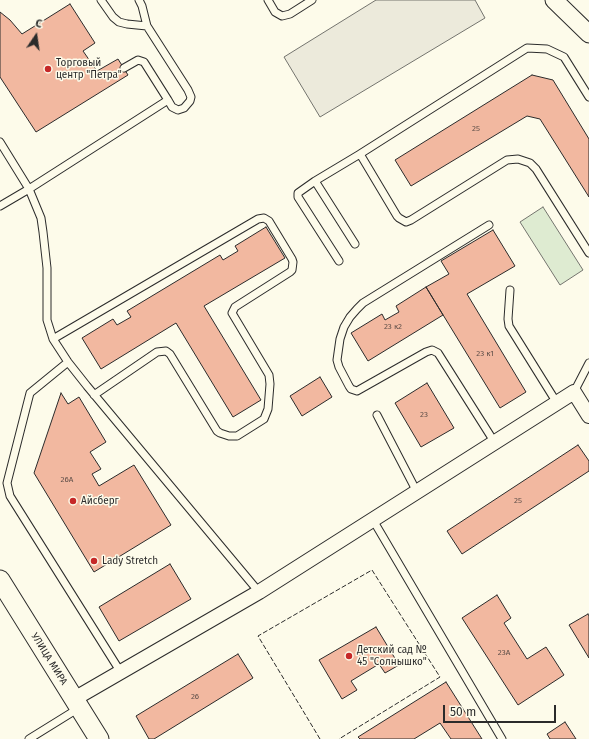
<!DOCTYPE html>
<meta charset="utf-8">
<style>
body{margin:0}
#map{position:relative;width:589px;height:739px;overflow:hidden;background:#fdfbea;font-family:"Fira Sans",sans-serif}
canvas{display:block}
.north{position:absolute;left:16px;top:16px;width:40px;height:40px;-webkit-text-stroke:3px #fdfbea;paint-order:stroke;rotate:13deg;font-size:11px;font-weight:700;line-height:16px;text-align:center;color:#2b2b2b}
.north::after{content:'';display:block;margin:auto;width:14px;height:18px;background:#2b2b2b;clip-path:polygon(50% 0,100% 100%,50% 72%,0 100%)}
.scale{position:absolute;left:443px;top:705px;width:113px;height:18px;box-sizing:border-box;border:2px solid #2b2b2b;border-top:0;padding-left:5px;font-size:12px;line-height:14px;white-space:nowrap;color:#2b2b2b;-webkit-text-stroke:3px #fdfbea;paint-order:stroke}
</style>
<div id="map">
<canvas width="589" height="739"></canvas>
<div class="north">С</div>
<div class="scale">50 m</div>
</div>
<script>
const ctx = document.querySelector('canvas').getContext('2d');
ctx.lineJoin = 'round';
function paint(path, color) { ctx.fillStyle = color; ctx.fill(path, 'evenodd'); }
const poly = rows => new Path2D(rows.map(r => 'M' + r).join(''));
function stroke(path, color, width, dash) { ctx.strokeStyle = color; ctx.lineWidth = width; ctx.lineCap = dash ? 'butt' : 'round'; ctx.setLineDash(dash || []); ctx.stroke(path); }
function label(font, color, halo, rows, align = 'center') {
  ctx.font = font + ' "Fira Sans",sans-serif'; ctx.lineWidth = 3; ctx.setLineDash([]); ctx.textBaseline = 'middle'; ctx.strokeStyle = halo; ctx.fillStyle = color; for (const [text, x, y, turn = 0] of rows) {
    ctx.save(); ctx.translate(x, y); ctx.rotate((+turn || 0) * Math.PI / 180); ctx.textAlign = isNaN(turn) ? turn : align; if (halo) ctx.strokeText(text, 0, 0); ctx.fillText(text, 0, 0); ctx.restore();
  }
}
const green = poly([
 [543,207,583,270,560,285,520,222,543,207]
]);
const parking = poly([
 [376,0,475,0,485,18,320,117,284,57,376,0]
]);
const building = poly([
 [70,4,95,43,83,51,97,71,118,59,128,75,36,132,0,77,0,12,10,20,22,34,70,4],
 [532,75,553,80,589,139,589,197,540,119,527,116,411,186,395,160,532,75],
 [266,227,285,258,204,306,261,400,233,417,176,323,101,369,82,338,113,319,117,325,131,317,127,311,220,255,223,260,238,251,235,246,266,227],
 [493,230,515,266,467,294,526,392,500,408,426,287,449,274,441,261,493,230],
 [426,287,443,315,368,361,351,333,382,314,385,320,399,312,396,306,426,287],
 [320,377,332,397,302,416,290,396,320,377],
 [427,383,454,428,421,447,395,403,427,383],
 [61,393,68,404,79,397,106,442,90,452,101,469,92,474,99,486,134,465,171,525,94,572,34,473,61,393],
 [578,445,589,461,589,471,462,554,447,531,578,445],
 [170,564,191,599,119,641,99,607,170,564],
 [497,595,511,618,504,623,527,659,546,647,564,675,518,705,462,618,497,595],
 [588,614,589,616,589,658,569,625,588,614],
 [376,627,399,665,385,673,379,664,351,681,357,690,342,699,319,660,376,627],
 [238,654,253,678,154,739,149,739,136,716,238,654],
 [446,682,482,739,451,739,440,723,414,739,360,739,358,737,446,682],
 [565,722,576,739,550,739,547,734,565,722]
]);
const service = poly([
 [139,0,142,6,147,26],
 [268,0,275,12,282,16,290,14,312,0],
 [124,68,138,60,144,62,168,100],
 [589,97,564,57,547,49,527,48,360,154,397,216,399,218,406,222,411,220,507,160,518,159,530,163,536,169,589,253],
 [0,142,29,189,41,218,43,232,47,268,47,320,53,339],
 [315,181,355,244],
 [0,206,29,189,168,100,172,107,178,110,184,108,190,101,191,97,188,90,147,26,127,24,119,22,113,17,101,0],
 [489,225,363,303,357,309,350,317,344,327,340,339,337,360,339,367,349,386,351,389,357,391,426,352,432,350,438,353,495,443],
 [339,261,298,197,298,193,315,181,360,154],
 [510,290,508,319,509,326,557,403],
 [68,362,30,393,7,483,10,496,120,671],
 [574,392,589,363],
 [94,395,157,352,166,351,170,354,217,431,220,433,229,436,237,436,264,419,268,409,270,384,269,375,232,313,235,307,290,272,292,270,293,262,292,259,269,221,264,218,258,219,53,339,68,362,87,386,259,592],
 [377,415,417,492],
 [373,520,502,739],
 [29,739,79,708]
]);
const minor = poly([
 [74,699,259,592,574,392,589,416]
]);
const tertiary = poly([
 [554,0,589,34]
]);
const secondary = poly([
 [0,580,99,739]
]);
const fence = poly([
 [320,739,258,636,372,570,440,677,339,739]
]);
const markers = [
 [48,69,4,"#c62828"],
 [73,501,4,"#c62828"],
 [94,561,4,"#c62828"],
 [349,656,4,"#c62828"]
];
const numberNames = [
 ["25",476,129],
 ["23 к2",393,327],
 ["23 к1",485,354],
 ["23",424,415],
 ["26А",67,480],
 ["25",518,501],
 ["23А",504,653],
 ["26",195,697]
];
const poiNames = [
 ["Торговый",56,63],
 ["центр \"Петра\"",56,75],
 ["Айсберг",81,501],
 ["Lady Stretch",102,561],
 ["Детский сад №",357,650],
 ["45 \"Солнышко\"",357,662]
];
const streetNames = [
 ["УЛИЦА МИРА",49,659,58]
];
paint(green, '#deebd1');
stroke(green, '#74746e', 1);
paint(parking, '#eceadb');
stroke(parking, '#74746e', 1);
paint(building, '#f2b8a0');
stroke(building, '#2b2b2b', 1);
stroke(service, '#2b2b2b', 9);
stroke(minor, '#2b2b2b', 16);
stroke(tertiary, '#2b2b2b', 19);
stroke(secondary, '#2b2b2b', 21);
stroke(service, '#fdfbea', 7);
stroke(minor, '#fdfbea', 14);
stroke(tertiary, '#fdfbea', 17);
stroke(secondary, '#fdfbea', 19);
stroke(fence, '#2b2b2b', 1, [5, 2]);
for (const [x, y, r, color] of markers) { const dot = new Path2D(); dot.arc(x, y, r, 0, 2 * Math.PI); ctx.fillStyle = color; ctx.fill(dot); stroke(dot, '#fdfbea', 1.5); }
label('8px', '#5d4e48', null, numberNames);
label('10px', '#2b2b2b', '#fdfbea', poiNames, 'left');
label('10px', '#2b2b2b', '#fdfbea', streetNames);
</script>
